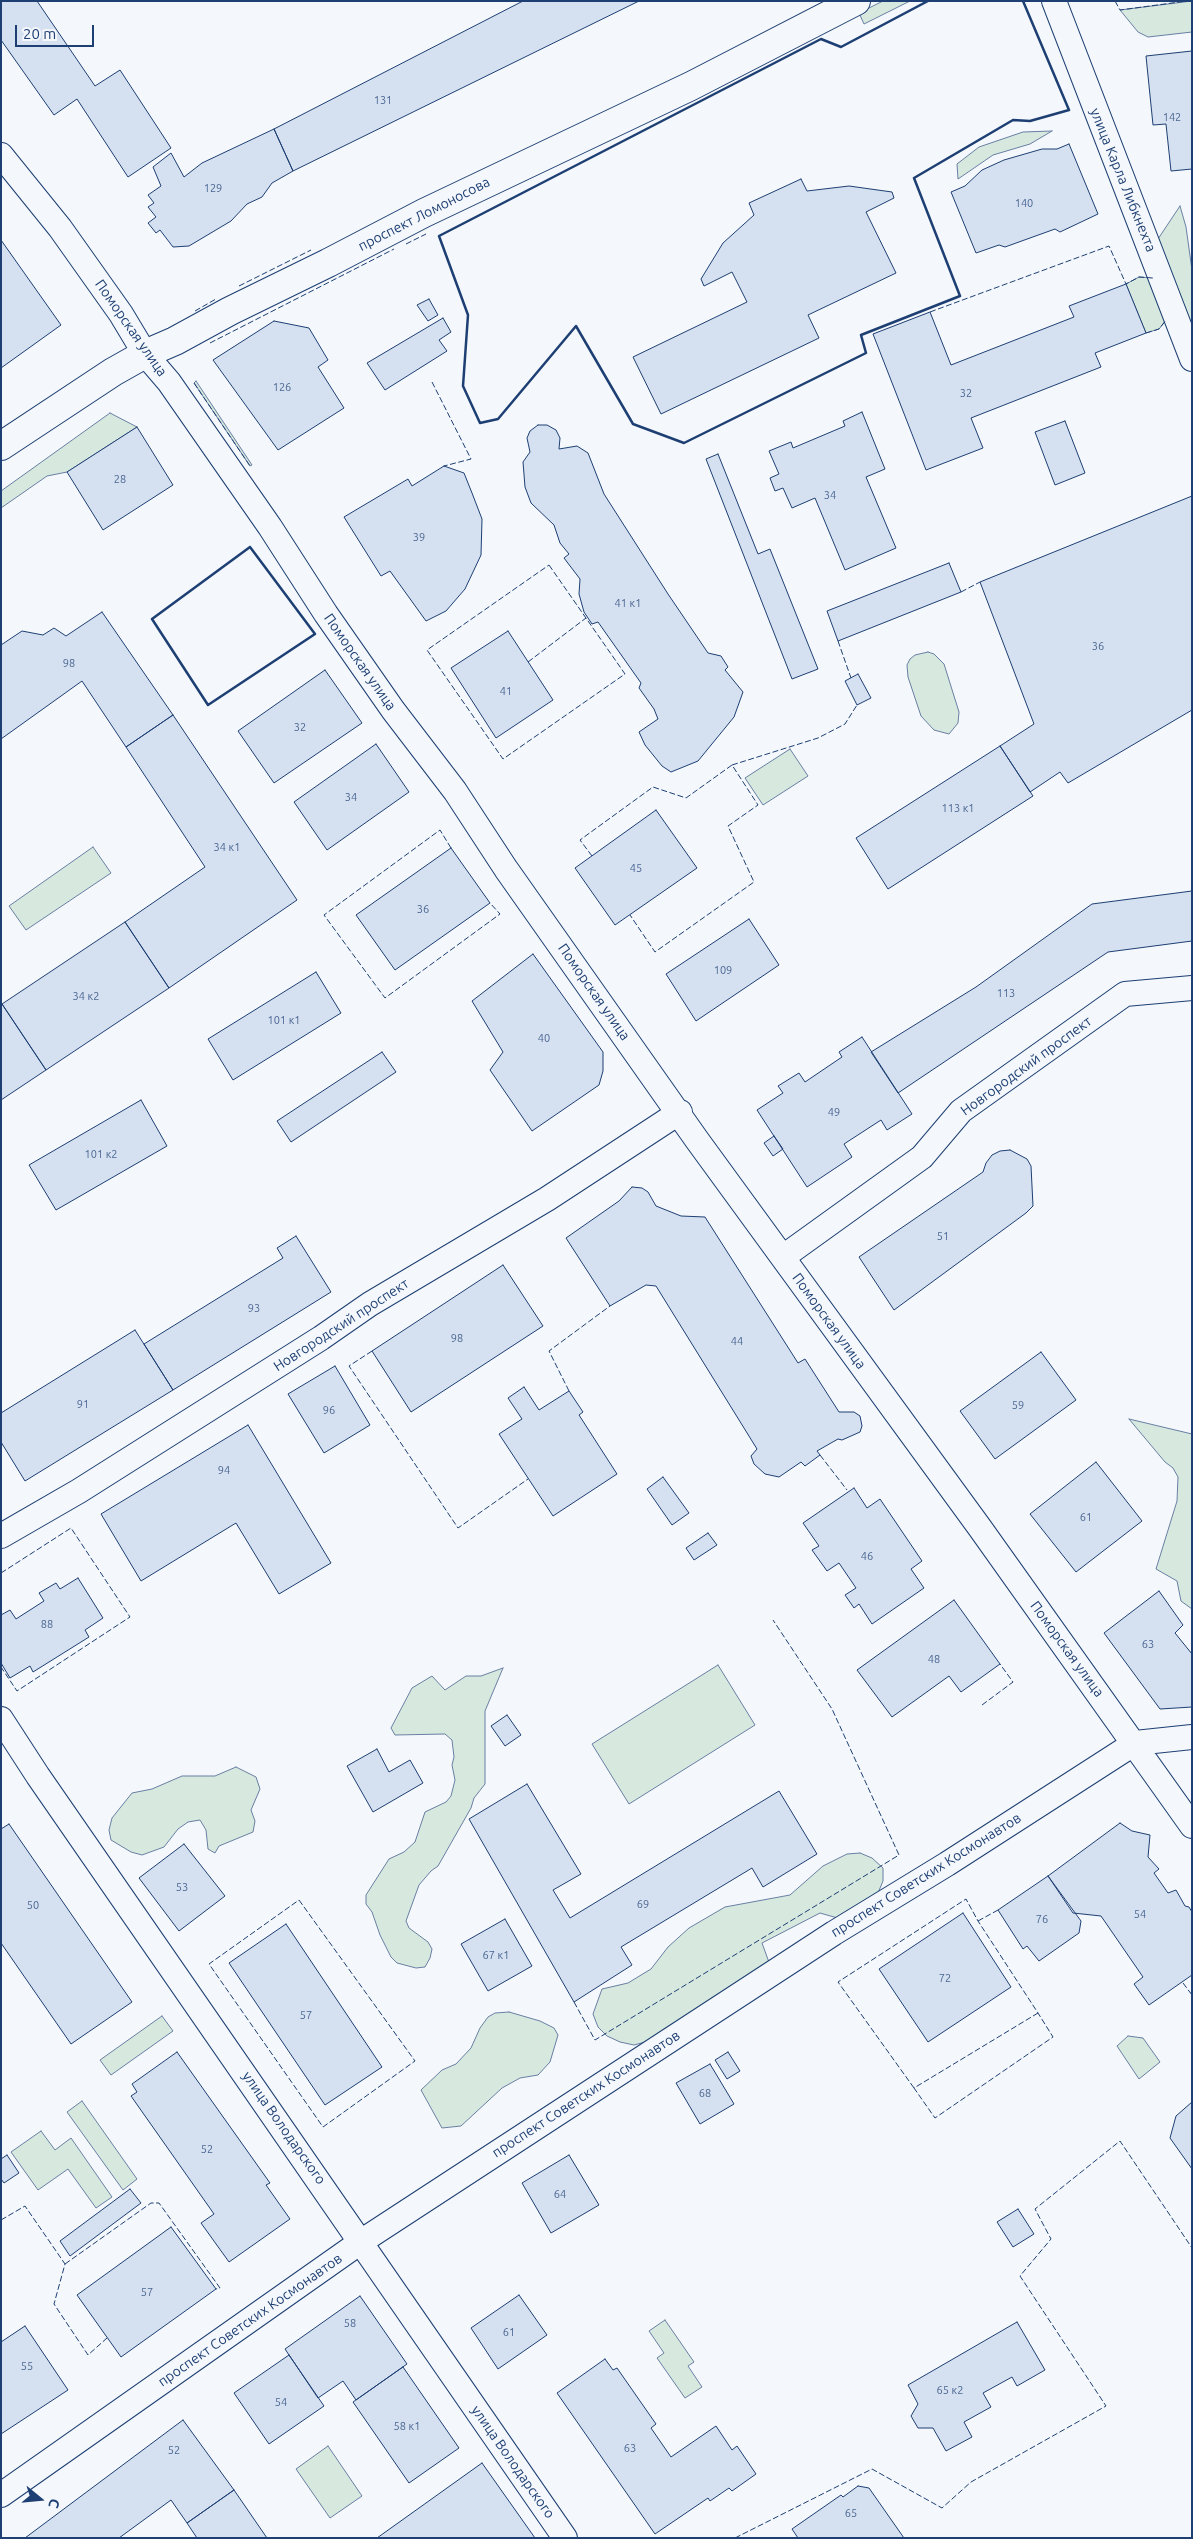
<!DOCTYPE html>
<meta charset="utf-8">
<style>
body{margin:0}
#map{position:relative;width:1193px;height:2539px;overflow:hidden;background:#f4f7fb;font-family:Ubuntu,sans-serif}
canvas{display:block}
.frame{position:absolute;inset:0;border:2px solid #1d3f73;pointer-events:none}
.north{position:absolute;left:15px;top:2474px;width:50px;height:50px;-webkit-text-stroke:4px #f4f7fb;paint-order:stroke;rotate:107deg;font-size:14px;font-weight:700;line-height:20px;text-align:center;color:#1d3f73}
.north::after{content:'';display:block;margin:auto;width:18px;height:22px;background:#1d3f73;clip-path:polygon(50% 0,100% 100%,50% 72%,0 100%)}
.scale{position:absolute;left:15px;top:25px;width:79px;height:22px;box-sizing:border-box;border:2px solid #1d3f73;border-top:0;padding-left:6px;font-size:15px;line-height:18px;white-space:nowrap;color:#1d3f73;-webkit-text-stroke:4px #f4f7fb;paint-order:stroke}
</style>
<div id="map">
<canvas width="1193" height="2539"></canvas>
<div class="frame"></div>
<div class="north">С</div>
<div class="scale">20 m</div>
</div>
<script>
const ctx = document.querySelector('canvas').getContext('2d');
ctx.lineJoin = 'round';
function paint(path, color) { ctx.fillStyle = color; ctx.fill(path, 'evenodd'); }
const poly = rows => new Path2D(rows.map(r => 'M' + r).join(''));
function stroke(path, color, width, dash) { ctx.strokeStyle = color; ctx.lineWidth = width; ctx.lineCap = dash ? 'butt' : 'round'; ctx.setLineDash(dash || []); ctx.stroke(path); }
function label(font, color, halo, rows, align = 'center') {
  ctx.font = font + ' Ubuntu,sans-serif'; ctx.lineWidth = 4; ctx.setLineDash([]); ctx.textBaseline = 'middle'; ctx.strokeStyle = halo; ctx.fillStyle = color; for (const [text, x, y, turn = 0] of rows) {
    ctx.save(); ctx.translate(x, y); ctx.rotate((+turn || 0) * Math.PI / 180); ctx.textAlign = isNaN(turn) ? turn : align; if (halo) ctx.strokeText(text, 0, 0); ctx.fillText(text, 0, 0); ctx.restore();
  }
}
const green = poly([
 [883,1,910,1,864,24,859,13,883,1],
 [1192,1,1192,32,1148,37,1138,32,1120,10,1192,1],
 [1052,131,1030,144,993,155,958,179,957,164,979,147,1023,132,1052,131],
 [1180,206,1186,227,1192,270,1192,341,1156,242,1180,206],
 [1139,277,1153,278,1168,318,1159,329,1146,333,1126,284,1139,277],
 [196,381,252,465,250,466,194,383,196,381],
 [110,413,137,427,67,472,47,476,1,508,1,491,110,413],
 [928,652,934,654,944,664,959,712,958,723,949,734,934,730,921,716,908,677,907,665,910,659,915,655,928,652],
 [790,749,808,776,763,805,745,778,790,749],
 [93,847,111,873,26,930,9,906,93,847],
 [1129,1419,1192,1434,1192,1609,1181,1601,1177,1581,1156,1569,1177,1501,1178,1477,1173,1468,1165,1462,1129,1419],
 [718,1665,755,1725,629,1804,592,1744,718,1665],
 [503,1668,485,1711,485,1784,474,1798,471,1808,438,1866,431,1871,419,1885,406,1921,409,1928,428,1942,432,1949,430,1958,425,1967,416,1968,397,1963,391,1957,380,1935,372,1912,366,1904,366,1895,389,1859,404,1852,415,1842,425,1812,446,1802,451,1796,455,1780,452,1765,454,1757,452,1740,445,1734,395,1735,391,1728,412,1688,432,1676,445,1690,466,1676,481,1676,503,1668],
 [236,1767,256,1777,260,1789,251,1810,255,1821,253,1832,219,1846,215,1853,208,1849,206,1830,200,1820,188,1822,178,1829,164,1847,142,1855,131,1852,111,1840,109,1830,112,1818,132,1793,152,1789,182,1776,215,1776,236,1767],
 [860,1853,872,1858,883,1868,883,1881,878,1893,848,1921,820,1913,762,1943,770,1965,649,2041,634,2045,620,2042,607,2036,598,2027,593,2014,602,1989,628,1983,651,1969,668,1947,689,1928,725,1907,790,1895,823,1866,847,1854,860,1853],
 [509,2012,540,2021,554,2028,558,2035,550,2062,538,2075,520,2078,502,2088,461,2126,442,2128,421,2090,442,2070,456,2064,471,2048,480,2028,488,2017,495,2013,509,2012],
 [162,2016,173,2031,111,2075,100,2060,162,2016],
 [1128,2036,1143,2038,1160,2062,1139,2079,1117,2046,1128,2036],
 [82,2101,137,2179,123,2190,67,2112,82,2101],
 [41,2131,55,2150,71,2138,112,2197,96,2208,68,2169,38,2190,11,2152,41,2131],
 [665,2320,694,2362,688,2366,702,2387,685,2398,657,2358,664,2353,649,2331,665,2320],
 [328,2446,362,2496,330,2518,296,2469,328,2446]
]);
const building = poly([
 [1,1,37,1,95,86,120,70,171,148,128,177,77,99,54,115,1,40,1,1],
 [523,1,639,1,293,171,274,129,523,1],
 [1192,51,1192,169,1171,171,1166,124,1153,125,1146,56,1192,51],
 [274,129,293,171,272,183,262,197,247,204,231,221,189,246,173,247,160,230,156,233,148,223,156,217,148,207,154,203,148,195,161,186,153,167,171,153,184,177,202,163,274,129],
 [1069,144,1098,214,1060,232,1055,229,1005,247,999,245,976,253,951,192,965,186,982,170,1004,160,1042,149,1057,149,1069,144],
 [801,179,807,191,849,186,892,192,894,198,866,212,896,273,808,315,819,338,661,414,633,357,747,302,732,272,704,286,701,279,723,243,754,215,749,203,801,179],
 [1,240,61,325,1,368,1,240],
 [1126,284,1146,333,1095,353,1101,367,971,418,983,448,926,470,873,334,930,312,951,365,1074,317,1069,306,1126,284],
 [429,299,438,315,428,321,417,305,429,299],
 [443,318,451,332,439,340,447,351,385,390,367,363,443,318],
 [274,321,309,328,328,360,318,367,344,408,278,450,213,360,274,321],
 [862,412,885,469,866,477,896,548,845,570,815,498,792,508,783,488,775,491,770,478,779,474,769,451,791,442,793,448,845,426,843,421,862,412],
 [1065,421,1085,473,1055,485,1035,432,1065,421],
 [538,425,547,425,556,430,560,438,559,449,577,446,588,453,604,494,668,594,708,653,721,656,728,667,725,670,743,692,734,717,698,761,671,772,662,766,645,745,639,732,658,719,654,709,639,688,641,683,598,622,592,624,584,612,579,594,580,579,564,558,569,554,560,543,554,525,531,503,525,487,523,462,530,452,527,438,530,431,538,425],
 [137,427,173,485,103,530,67,472,137,427],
 [718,454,758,554,770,549,818,669,792,679,706,459,718,454],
 [444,466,464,473,472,493,482,519,481,555,465,589,446,611,426,621,390,571,381,576,344,517,408,479,412,486,444,466],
 [1192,496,1192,710,1068,783,1060,772,1030,792,1000,746,1034,724,980,582,1192,496],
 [949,563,961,592,838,641,827,611,949,563],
 [102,612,173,715,126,747,82,681,1,739,1,645,22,631,43,635,54,628,66,636,102,612],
 [508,631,553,700,496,738,451,668,508,631],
 [325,670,362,723,274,783,238,731,325,670],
 [858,674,871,698,857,705,845,681,858,674],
 [173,715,297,900,169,988,125,922,205,867,126,747,173,715],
 [376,744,409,792,327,850,294,802,376,744],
 [1000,746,1033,796,888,889,856,838,1000,746],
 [656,810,697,868,615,925,575,868,656,810],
 [451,848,490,903,395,970,356,915,451,848],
 [1192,891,1192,941,1108,952,898,1093,871,1052,976,987,1092,904,1192,891],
 [749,919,779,965,696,1021,666,974,749,919],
 [125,922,169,988,46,1070,2,1004,125,922],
 [533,954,603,1052,603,1071,599,1085,532,1131,490,1070,503,1052,472,1001,533,954],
 [316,972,341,1013,233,1080,208,1039,316,972],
 [2,1004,46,1070,1,1100,1,1004,2,1004],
 [862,1037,912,1114,887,1130,881,1120,844,1144,852,1157,807,1187,757,1110,783,1093,778,1086,799,1073,805,1082,842,1057,839,1052,862,1037],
 [382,1052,396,1072,291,1142,277,1121,382,1052],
 [141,1100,167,1146,56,1210,29,1165,141,1100],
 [774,1136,783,1149,773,1156,764,1143,774,1136],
 [1010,1150,1027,1159,1031,1166,1033,1206,1026,1213,894,1310,859,1257,983,1172,986,1163,992,1155,1000,1151,1010,1150],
 [632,1187,642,1188,648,1192,656,1206,681,1216,705,1217,798,1363,805,1359,839,1412,854,1412,860,1416,862,1426,860,1432,842,1440,838,1439,817,1451,820,1455,805,1466,801,1462,779,1477,765,1474,754,1464,751,1456,757,1449,656,1286,646,1285,610,1306,566,1238,619,1201,632,1187],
 [296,1236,331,1292,173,1390,144,1344,283,1258,277,1248,296,1236],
 [503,1265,543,1326,411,1412,372,1351,503,1265],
 [135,1330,173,1390,25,1481,1,1442,1,1413,135,1330],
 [1041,1352,1076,1400,995,1459,960,1411,1041,1352],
 [335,1366,370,1425,324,1453,288,1394,335,1366],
 [524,1387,539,1410,569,1391,583,1412,579,1415,617,1474,553,1516,499,1434,522,1419,508,1398,524,1387],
 [248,1425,331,1563,279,1594,236,1523,141,1581,101,1514,248,1425],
 [1096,1462,1142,1521,1076,1572,1030,1514,1096,1462],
 [663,1477,689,1513,672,1525,647,1489,663,1477],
 [854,1488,867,1508,880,1499,922,1561,911,1569,924,1588,872,1624,859,1604,854,1608,845,1595,856,1588,839,1563,827,1571,812,1550,819,1546,803,1523,854,1488],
 [708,1533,717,1545,694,1560,686,1548,708,1533],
 [78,1578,103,1618,85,1630,89,1637,33,1672,30,1666,10,1678,1,1663,1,1615,10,1610,16,1619,44,1601,39,1593,56,1583,60,1589,78,1578],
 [1159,1591,1183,1625,1175,1633,1192,1654,1192,1707,1160,1709,1104,1633,1159,1591],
 [954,1600,1000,1664,961,1692,949,1676,892,1717,857,1670,954,1600],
 [507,1715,521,1735,505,1746,491,1726,507,1715],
 [377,1749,389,1772,410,1760,423,1783,373,1812,347,1766,377,1749],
 [527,1784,581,1874,553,1890,570,1918,779,1791,817,1854,763,1887,752,1868,621,1947,632,1965,574,2002,469,1819,527,1784],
 [1120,1823,1132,1831,1150,1835,1148,1857,1159,1869,1154,1873,1168,1893,1176,1890,1185,1906,1189,1907,1192,1912,1192,1975,1149,2005,1134,1984,1143,1977,1101,1916,1073,1913,1048,1876,1120,1823],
 [9,1824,132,2002,71,2044,1,1943,1,1829,9,1824],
 [184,1844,225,1896,179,1931,139,1878,184,1844],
 [1048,1876,1081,1921,1079,1933,1039,1961,1027,1946,1023,1949,998,1910,1048,1876],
 [963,1913,1011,1987,928,2042,879,1969,963,1913],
 [505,1919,532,1966,488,1991,461,1944,505,1919],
 [286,1924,382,2067,325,2105,229,1963,286,1924],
 [177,2052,270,2183,266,2185,290,2219,229,2262,201,2223,214,2214,131,2096,137,2092,132,2084,177,2052],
 [728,2052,740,2071,727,2079,715,2060,728,2052],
 [710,2064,734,2104,700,2124,676,2083,710,2064],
 [1192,2102,1192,2169,1170,2138,1176,2116,1192,2102],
 [7,2155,19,2173,4,2183,1,2179,1,2159,7,2155],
 [569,2155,599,2205,551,2233,522,2183,569,2155],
 [130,2189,141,2203,70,2256,60,2241,130,2189],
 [1018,2209,1034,2234,1013,2247,997,2222,1018,2209],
 [171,2227,216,2289,121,2357,77,2295,171,2227],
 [519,2295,547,2335,498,2369,471,2328,519,2295],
 [360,2296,407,2364,356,2400,343,2381,318,2398,285,2349,360,2296],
 [1017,2322,1045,2370,1017,2386,1012,2377,983,2393,991,2407,964,2422,972,2437,946,2451,933,2428,918,2428,911,2416,918,2404,908,2385,1017,2322],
 [25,2326,68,2390,1,2434,1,2342,25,2326],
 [289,2355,324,2406,269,2444,234,2393,289,2355],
 [605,2359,613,2370,617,2368,656,2424,651,2428,671,2457,716,2426,732,2450,737,2446,756,2474,732,2491,729,2488,710,2501,708,2498,655,2534,557,2393,605,2359],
 [403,2367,459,2448,409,2483,353,2402,403,2367],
 [183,2420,234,2490,187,2523,171,2500,119,2538,25,2538,183,2420],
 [482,2463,535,2538,377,2538,482,2463],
 [858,2486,869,2488,904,2538,798,2538,792,2529,841,2495,843,2497,858,2486],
 [234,2490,267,2538,197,2538,187,2523,234,2490]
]);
const street = poly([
 [1054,1,1192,359],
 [1,155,60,228,121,314,145,354,169,382,270,527,326,614,393,710,455,791,506,869,697,1140,980,1528,1192,1826],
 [783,1257,922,1157,961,1111,1125,994,1192,988],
 [1,1536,79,1491,321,1338,370,1304,547,1199,680,1112],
 [1,1719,38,1776,565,2538],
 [1,2495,362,2241,834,1933,947,1864,1135,1743,1192,1737]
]);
const primary = poly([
 [1,446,113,372,145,354,175,341,230,311,328,263,424,213,691,86,856,1]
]);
const fence = poly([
 [1115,1,1120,10,1187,1],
 [406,244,426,234],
 [239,286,311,250],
 [195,311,216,299],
 [930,312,1109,246,1126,284,1139,277,1153,278],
 [1146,333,1159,329,1166,320],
 [210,343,394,249],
 [432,382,471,459,444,466],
 [194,383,250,466],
 [549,565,625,674,503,759,427,650,549,565],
 [961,592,980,582],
 [838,641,851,678],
 [528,662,586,618],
 [732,765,818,738,845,724,857,705],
 [451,848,440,830,324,915,385,998,500,914,490,903],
 [592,856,580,840,653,787,686,798,732,765,758,805,728,826,754,882,655,952,630,915],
 [372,1351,349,1366,458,1528,528,1479],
 [569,1391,549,1351,610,1306],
 [820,1455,847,1490],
 [1,1573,71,1528,130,1617,17,1691,1,1667],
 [982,1705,1013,1682,1000,1664],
 [299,1900,415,2061,323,2127,209,1964,299,1900],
 [978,1921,998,1910],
 [1183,1983,1192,1995],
 [574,2002,595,2040,899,1855,832,1709,773,1620],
 [914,2088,838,1982,966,1899,978,1921,1038,2013,1053,2037,935,2118,914,2088,1038,2013],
 [1,2220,25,2206,65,2264,54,2304,88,2355,107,2338],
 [65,2264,151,2203,159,2203,220,2288,216,2289],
 [735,2538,872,2469,942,2508,971,2482,1106,2406,1020,2276,1051,2239,1035,2209,1120,2141,1192,2248]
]);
const wall = poly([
 [928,1,841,47,821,39,439,236,468,315,463,386,480,423,498,419,576,326,633,424,684,443,866,353,861,335,960,296,914,178,1013,120,1030,121,1069,110,1023,1],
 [250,547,315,634,208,705,152,619,250,547]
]);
const numberNames = [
 ["131",383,100],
 ["142",1172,117],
 ["129",213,188],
 ["140",1024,203],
 ["126",282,387],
 ["32",966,393],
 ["28",120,479],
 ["34",830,495],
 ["39",419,537],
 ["41 к1",628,603],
 ["36",1098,646],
 ["98",69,663],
 ["41",506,691],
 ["32",300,727],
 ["34",351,797],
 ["113 к1",958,808],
 ["34 к1",227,847],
 ["45",636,868],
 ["36",423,909],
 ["109",723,970],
 ["113",1006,993],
 ["34 к2",86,996],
 ["101 к1",284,1020],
 ["40",544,1038],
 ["49",834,1112],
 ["101 к2",101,1154],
 ["51",943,1236],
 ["93",254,1308],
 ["98",457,1338],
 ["44",737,1341],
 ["91",83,1404],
 ["59",1018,1405],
 ["96",329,1410],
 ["94",224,1470],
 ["61",1086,1517],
 ["46",867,1556],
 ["88",47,1624],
 ["63",1148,1644],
 ["48",934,1659],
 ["53",182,1887],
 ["69",643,1904],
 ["50",33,1905],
 ["54",1140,1914],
 ["76",1042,1919],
 ["67 к1",496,1955],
 ["72",945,1978],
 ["57",306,2015],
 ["68",705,2093],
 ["52",207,2149],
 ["64",560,2194],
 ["57",147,2292],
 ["58",350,2323],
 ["61",509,2332],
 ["55",27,2366],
 ["65 к2",950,2390],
 ["54",281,2402],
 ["58 к1",407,2426],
 ["63",630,2448],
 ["52",174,2450],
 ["65",851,2513]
];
const streetNames = [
 ["улица Карла Либкнехта",1123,180,68],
 ["проспект Ломоносова",424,214,-27],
 ["Поморская улица",131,328,55],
 ["Поморская улица",360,662,55],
 ["Поморская улица",594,992,55],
 ["Новгородский проспект",1026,1066,-36],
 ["Поморская улица",829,1321,54],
 ["Новгородский проспект",341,1325,-33],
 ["Поморская улица",1067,1649,54],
 ["проспект Советских Космонавтов",926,1875,-32],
 ["проспект Советских Космонавтов",586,2094,-33],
 ["улица Володарского",284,2128,55],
 ["проспект Советских Космонавтов",250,2320,-35],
 ["улица Володарского",513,2462,55]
];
paint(green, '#d7e8df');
stroke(green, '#687fa3', 1);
paint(building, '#d5e0f0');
stroke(building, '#1d3f73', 1);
stroke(street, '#1d3f73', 26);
stroke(primary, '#1d3f73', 30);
stroke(street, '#f4f7fb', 24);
stroke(primary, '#f4f7fb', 28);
stroke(fence, '#1d3f73', 1, [6, 2.5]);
stroke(wall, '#1d3f73', 2.5);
label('11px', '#4b6792', null, numberNames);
label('14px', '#1d3f73', '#f4f7fb', streetNames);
</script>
